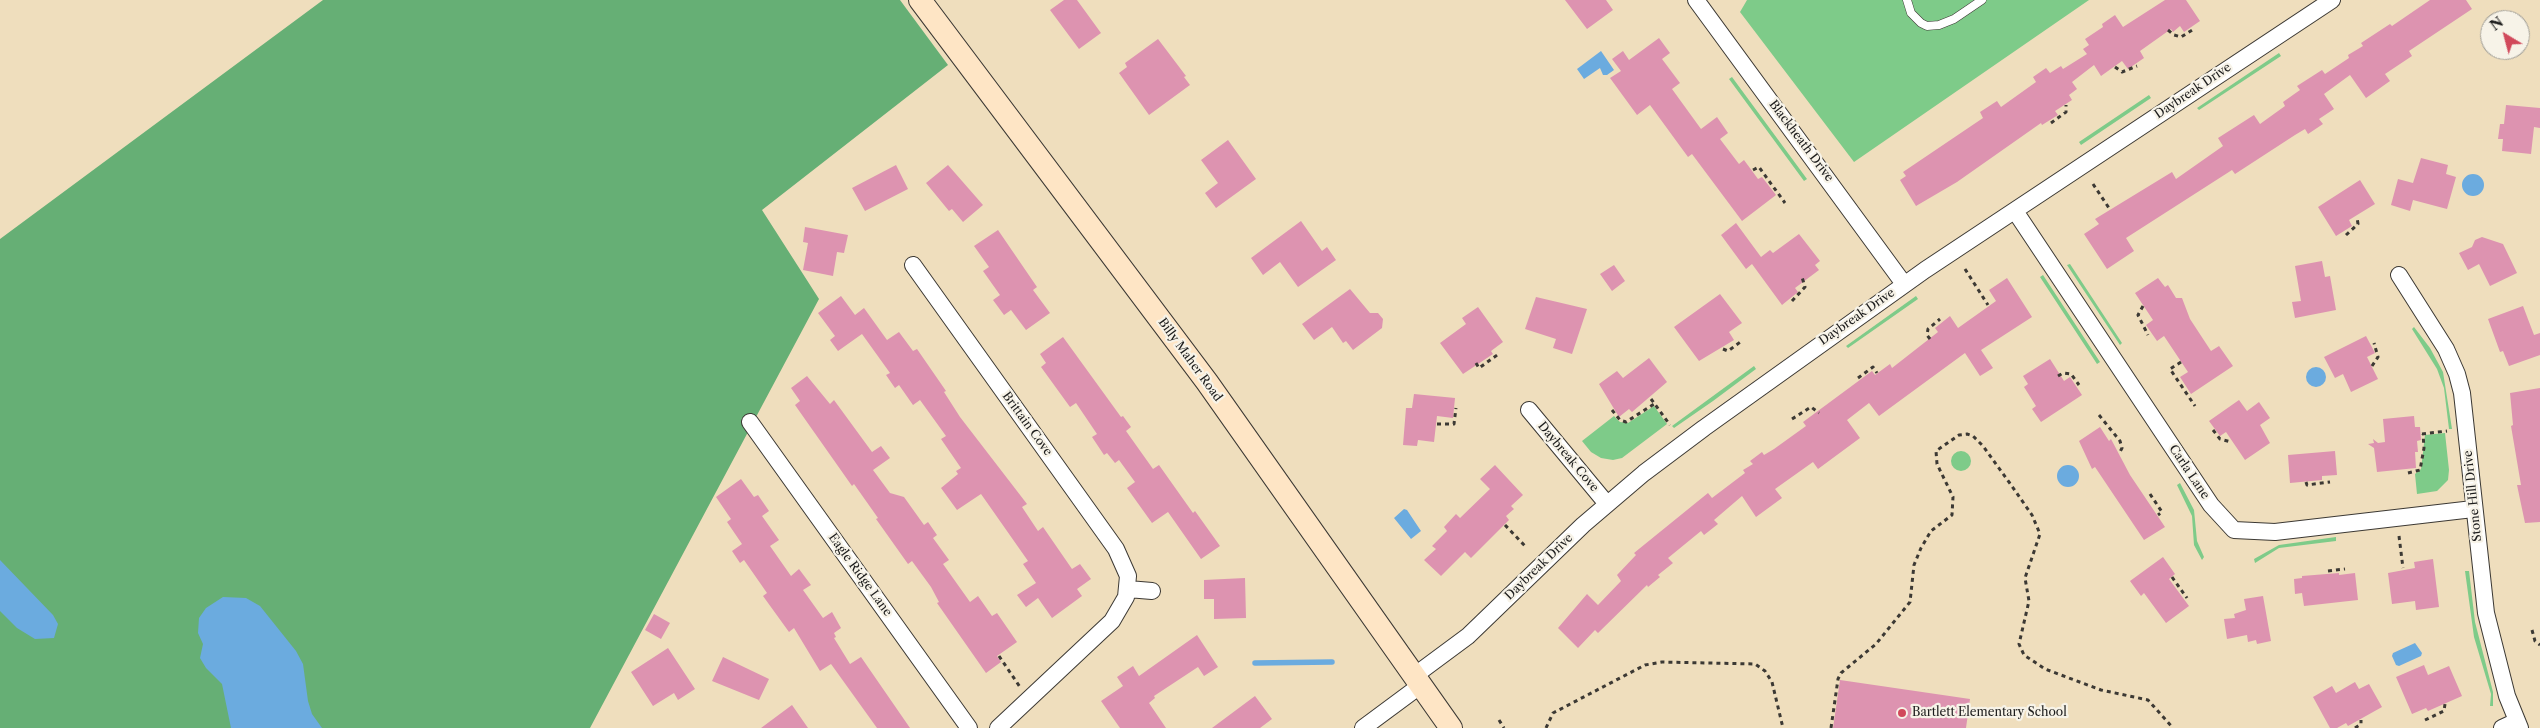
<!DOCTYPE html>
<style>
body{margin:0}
#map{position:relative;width:2540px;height:728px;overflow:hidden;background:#efdebd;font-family:"Libre Caslon Text",serif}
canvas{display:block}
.north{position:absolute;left:2480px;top:10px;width:50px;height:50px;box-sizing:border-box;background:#f7f3e8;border:1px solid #9f9d96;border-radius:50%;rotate:323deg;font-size:14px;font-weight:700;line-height:20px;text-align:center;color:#1c1c1c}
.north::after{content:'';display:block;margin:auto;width:18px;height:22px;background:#d1495b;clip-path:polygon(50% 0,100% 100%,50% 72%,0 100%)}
</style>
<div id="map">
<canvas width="2540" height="728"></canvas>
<div class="north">N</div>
</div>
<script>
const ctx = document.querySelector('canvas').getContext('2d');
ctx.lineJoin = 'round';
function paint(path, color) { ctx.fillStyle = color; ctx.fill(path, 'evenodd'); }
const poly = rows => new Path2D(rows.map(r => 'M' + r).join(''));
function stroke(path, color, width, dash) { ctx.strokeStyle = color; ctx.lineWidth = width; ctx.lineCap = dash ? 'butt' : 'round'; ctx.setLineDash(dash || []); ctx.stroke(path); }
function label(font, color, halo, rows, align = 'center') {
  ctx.font = font + ' "Libre Caslon Text",serif'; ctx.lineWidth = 4.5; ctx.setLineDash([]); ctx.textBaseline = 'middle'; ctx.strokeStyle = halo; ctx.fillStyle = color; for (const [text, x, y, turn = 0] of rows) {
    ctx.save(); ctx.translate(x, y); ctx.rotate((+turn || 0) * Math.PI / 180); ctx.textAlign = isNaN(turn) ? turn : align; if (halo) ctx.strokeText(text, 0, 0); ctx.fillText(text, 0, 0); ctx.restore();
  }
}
const green = poly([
 [1747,0,2089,0,1854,162,1740,12],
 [2279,53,2281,56,2199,110,2197,108],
 [1732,77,1807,179,1804,181,1729,79],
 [2149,95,2151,98,2081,145,2079,142],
 [2070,264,2122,343,2120,345,2067,265],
 [2043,275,2100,362,2097,364,2040,277],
 [1916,296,1918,299,1848,348,1846,346],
 [2414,327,2430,348,2443,372,2452,429,2449,429,2444,388,2437,369,2412,329],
 [1754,366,1756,369,1713,401,1674,428,1672,426],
 [1654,406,1667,424,1622,458,1613,460,1601,458,1591,452,1582,441,1614,416,1620,422,1628,423],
 [2445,433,2449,470,2448,480,2437,491,2417,494,2415,474,2421,469,2425,435],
 '1951 461a10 10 0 1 1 20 0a10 10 0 1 1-20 0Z',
 [2180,483,2194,510,2197,541,2204,557,2202,560,2194,545,2192,516,2177,485],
 [2336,537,2336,541,2279,548,2255,563,2254,559,2279,545],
 [2465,571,2469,571,2475,622,2493,692,2493,706,2490,706,2491,694,2474,637]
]);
const forest = poly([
 [323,0,900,0,948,65,762,210,819,299,590,728,0,728,0,239]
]);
const water = poly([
 [1601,51,1614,70,1607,75,1603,75,1600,68,1584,79,1577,69],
 '2462 185a11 11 0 1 1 22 0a11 11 0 1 1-22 0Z',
 '2306 377a10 10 0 1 1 20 0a10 10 0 1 1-20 0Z',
 '2057 476a11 11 0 1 1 22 0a11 11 0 1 1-22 0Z',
 [1404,509,1407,510,1421,531,1411,539,1394,518],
 [0,560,53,615,58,624,54,638,35,639,17,628,0,611],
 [223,597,246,598,260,606,296,651,303,664,308,701,312,714,322,728,231,728,222,684,206,668,200,658,203,644,198,633,199,618,206,608],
 [2415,643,2422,653,2421,656,2399,666,2396,665,2392,656,2393,653]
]);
const stream = poly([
 [1255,663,1332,662]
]);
const building = poly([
 [1064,0,1077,0,1101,33,1079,49,1050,10],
 [1565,0,1606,0,1613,10,1587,29],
 [2165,0,2186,0,2200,21,2184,32,2180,26,2173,32,2171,29,2140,51,2144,58,2128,69,2122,61,2101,76,2094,65,2072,82,2077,89,2069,95,2072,100,2055,111,2058,115,2042,125,2041,123,1957,182,1916,206,1900,180,1906,176,1903,172,1983,118,1980,112,1997,101,2001,107,2036,82,2033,77,2046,68,2050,73,2061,66,2063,69,2087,54,2083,49,2089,45,2085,39,2103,27,2102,24,2115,15,2123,27],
 [2430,0,2466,0,2472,9,2409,51,2412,56,2385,74,2390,81,2366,98,2350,75,2324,94,2334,109,2319,119,2323,124,2308,134,2305,129,2295,135,2235,174,2232,170,2126,238,2134,251,2107,269,2084,234,2099,224,2095,219,2172,172,2176,179,2223,146,2218,138,2254,115,2260,124,2285,106,2283,102,2300,90,2297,86,2322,70,2325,74,2349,58,2348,55,2363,46,2361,43,2390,24,2392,26],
 [1659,38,1670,53,1662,59,1680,83,1672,89,1701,129,1717,117,1728,133,1720,139,1739,164,1744,160,1758,179,1762,177,1776,195,1742,221,1692,154,1688,157,1650,105,1637,115,1610,78,1621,71,1612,59,1623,51,1629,60],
 [1158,39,1186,76,1184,77,1190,85,1149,115,1119,73,1127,67,1125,63],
 [2506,105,2540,108,2540,128,2534,127,2531,154,2502,151,2503,139,2498,139,2500,124,2504,124],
 [1228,140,1256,179,1216,208,1205,193,1218,183,1201,160],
 [2421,158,2448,165,2446,174,2456,177,2447,209,2413,200,2410,211,2391,205,2398,179,2413,183],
 [896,165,908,189,865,211,852,188],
 [948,165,983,205,963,222,952,209,949,211,926,183],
 [2360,180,2375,204,2349,220,2352,226,2336,236,2318,207],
 [1301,221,1322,251,1327,247,1336,260,1298,287,1280,262,1263,275,1251,258],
 [1736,223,1761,257,1770,250,1773,253,1799,234,1820,261,1815,265,1819,270,1795,288,1798,292,1782,305,1752,264,1746,269,1721,235],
 [805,227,848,235,844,253,837,252,833,276,803,270,808,243,803,242],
 [998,230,1037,287,1033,290,1050,313,1026,330,1011,310,1004,315,993,300,1000,295,983,271,989,267,974,246],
 [2482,237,2503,244,2517,273,2490,286,2479,264,2468,270,2459,253,2472,247,2475,240],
 [2322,261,2325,277,2330,276,2336,310,2295,318,2292,302,2301,301,2295,266],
 [1614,265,1625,281,1612,291,1600,274],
 [2007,278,2032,317,1981,350,1993,368,1980,376,1965,353,1879,416,1869,403,1847,420,1860,438,1818,469,1813,462,1775,489,1782,498,1756,517,1742,496,1714,520,1718,524,1704,535,1701,531,1668,558,1673,563,1658,575,1660,577,1648,587,1647,585,1598,633,1595,630,1578,648,1558,628,1587,594,1598,605,1621,581,1617,575,1636,555,1634,553,1708,493,1712,498,1745,473,1743,470,1753,464,1750,461,1762,452,1764,455,1774,449,1806,426,1803,422,1872,371,1875,375,1890,364,1892,368,1938,332,1935,328,1950,316,1958,328,1989,306,1996,301,1989,290],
 [2158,278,2165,287,2168,285,2176,298,2182,298,2190,319,2211,351,2219,346,2233,366,2191,394,2180,377,2188,372,2164,336,2157,341,2146,325,2153,320,2135,293],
 [1350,289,1370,313,1378,313,1383,319,1382,328,1353,350,1346,341,1343,343,1332,327,1314,340,1302,324],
 [1720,294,1742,323,1729,332,1734,340,1699,361,1674,327],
 [841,296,855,315,864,308,887,340,899,332,913,351,917,349,946,391,944,392,960,417,1027,504,1022,507,1038,531,1043,527,1072,569,1080,564,1091,579,1077,589,1082,596,1052,618,1038,598,1026,607,1017,595,1036,583,1023,564,1028,561,981,494,957,510,941,488,958,474,956,471,961,468,941,439,946,436,920,400,913,405,899,385,895,388,886,375,890,373,862,334,838,351,830,340,835,336,818,313],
 [1536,297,1587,309,1572,354,1553,348,1556,339,1525,329],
 [2523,306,2534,335,2540,333,2540,355,2509,366,2503,351,2500,352,2488,319],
 [1478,307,1503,342,1491,351,1493,354,1463,374,1440,343,1466,324,1462,318],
 [2366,336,2375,353,2367,357,2378,379,2351,392,2343,374,2335,378,2324,357],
 [1063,337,1121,417,1123,416,1131,427,1126,431,1153,469,1159,465,1193,513,1195,511,1220,546,1201,559,1168,512,1152,523,1127,488,1135,482,1119,460,1115,463,1107,453,1104,455,1092,437,1097,434,1076,403,1070,407,1041,367,1046,363,1040,354],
 [1649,358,1667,382,1632,412,1629,409,1619,417,1599,384,1617,371,1623,378],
 [2050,359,2064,381,2070,377,2082,395,2041,422,2032,409,2036,406,2024,387,2028,384,2023,376],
 [807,376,830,404,834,400,872,452,881,446,890,458,873,470,890,493,904,497,924,525,928,522,937,535,933,538,949,560,943,564,970,602,978,596,992,616,997,613,1017,642,997,656,1001,662,986,673,937,603,939,602,931,587,912,561,908,564,876,519,878,518,854,484,852,486,795,405,800,401,791,388],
 [2540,388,2540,522,2525,523,2517,485,2521,485,2511,426,2513,425,2510,393],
 [1414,394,1455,398,1453,418,1437,416,1434,442,1418,440,1417,446,1403,445,1406,408,1412,408],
 [2239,400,2247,411,2259,402,2270,418,2260,425,2270,443,2245,460,2226,432,2220,436,2209,421],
 [2414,416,2415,427,2420,427,2421,440,2417,441,2418,452,2415,452,2416,468,2377,472,2374,448,2368,444,2374,443,2373,439,2378,443,2385,442,2383,419],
 [2100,427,2109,441,2111,439,2130,475,2165,527,2144,540,2095,467,2092,469,2079,441],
 [2335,451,2337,475,2322,476,2322,480,2290,483,2288,455],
 [1495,465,1523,495,1511,506,1514,509,1506,516,1509,520,1471,558,1465,552,1441,576,1424,560,1436,549,1432,546,1447,531,1444,527,1456,514,1460,518,1490,489,1480,479],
 [741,479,754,497,758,495,769,511,762,516,779,540,770,546,791,576,799,569,811,585,803,590,823,618,832,612,841,628,834,633,836,637,834,638,850,664,861,657,910,728,877,728,831,664,820,671,794,628,789,632,763,596,767,593,744,560,740,563,732,551,742,544,727,522,731,519,716,497],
 [2163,557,2175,574,2169,579,2189,606,2166,623,2144,593,2141,596,2130,581],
 [2433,559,2439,607,2416,610,2415,601,2392,604,2388,573,2415,568,2414,562],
 [2339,573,2339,575,2355,573,2358,600,2304,606,2302,593,2295,594,2294,579,2302,578,2302,576],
 [1245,578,1246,618,1214,619,1214,599,1204,599,1204,580],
 [2263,596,2271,641,2257,644,2256,640,2248,642,2247,635,2227,639,2224,619,2235,618,2234,614,2246,610,2244,599],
 [654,614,670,623,661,639,645,630],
 [1197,635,1218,667,1204,676,1198,667,1154,696,1155,698,1149,703,1166,728,1120,728,1101,701,1123,686,1117,677,1133,666,1139,676],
 [668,648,695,689,678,700,674,693,653,706,631,672],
 [723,657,769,679,759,700,712,681],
 [2424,665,2428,675,2449,666,2462,696,2428,711,2426,708,2412,714,2396,677],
 [1840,680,1970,699,1966,728,1833,728],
 [2355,682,2359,689,2369,684,2382,707,2348,726,2346,723,2337,728,2330,728,2313,697,2332,686,2336,693],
 [1255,696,1272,719,1260,728,1212,728],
 [792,705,808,728,761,728]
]);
const path = poly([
 [2168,30,2174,35,2181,37,2194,29],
 [2115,67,2122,72,2137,66],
 [2051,123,2066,112,2066,105],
 [1753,170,1759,167,1785,203],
 [2093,184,2109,208],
 [2346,235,2358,224,2357,217],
 [1965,269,1988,305],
 [1792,301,1805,287,1802,277],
 [2143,306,2138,315,2148,335],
 [1930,339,1927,335,1928,329,1940,319],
 [1723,349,1728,351,1743,340],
 [2181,362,2170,369,2195,406],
 [1476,363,1479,368,1500,353],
 [2372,366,2378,357,2374,343],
 [2058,376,2063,373,2071,374,2079,385],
 [1858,378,1873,367,1877,373],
 [1651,399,1670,425],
 [1612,410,1620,420,1626,422,1654,404],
 [2099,415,2120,441,2122,448,2120,452],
 [1792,419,1811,407,1819,413],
 [1437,424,1454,424,1456,408],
 [2213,430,2220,439,2231,442],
 [2422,434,2447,431],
 [2408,473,2420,470,2424,448,2423,434],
 [2306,482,2307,485,2330,482],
 [2150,494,2162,512,2158,515],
 [1505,525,1526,547],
 [2399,536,2403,568],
 [2328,571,2345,569],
 [2172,577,2187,598],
 [2532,630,2535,641,2540,645],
 [999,656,1020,687],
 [1499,720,1504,728],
 [2425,720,2444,711,2445,704],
 [1546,728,1553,713,1645,665,1662,662,1755,664,1765,671,1772,682,1783,728],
 [1831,728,1838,679,1841,673,1876,644,1910,602,1914,565,1921,548,1931,531,1952,515,1953,497,1937,464,1936,451,1959,435,1967,434,1973,436,1983,446,2009,482,2032,515,2040,534,2025,578,2029,601,2019,644,2024,655,2045,669,2101,690,2148,700,2173,728],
 [2355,728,2361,724,2361,720]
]);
const lane = poly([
 [1907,0,1911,13,1921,23,1927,26,1939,25,1954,19,1982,0]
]);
const street = poly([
 [1696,0,1904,284],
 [2015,211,2211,505,2234,530,2275,532,2473,509],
 [913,265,1116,549,1128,576,1126,597,1112,621,998,728],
 [2399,275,2446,349,2457,374,2462,393,2486,613,2507,696,2520,728],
 [1529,410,1607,504],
 [750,422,969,728],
 [1128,589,1152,591],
 [1414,676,1468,636,1583,525,1644,473,1704,428,1925,270,2332,0],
 [1363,728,1421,685],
 [2502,728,2517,721]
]);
const secondary = poly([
 [920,0,1207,382,1451,728]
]);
const markers = [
 [1902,713,5,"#d1495b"]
];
const streetNames = [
 ["Daybreak Drive",2193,91,-34],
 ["Blackheath Drive",1801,141,53],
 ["Daybreak Drive",1857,317,-35],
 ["Billy Maher Road",1190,360,54],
 ["Brittain Cove",1027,424,54],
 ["Daybreak Cove",1568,457,50],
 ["Carla Lane",2189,472,56],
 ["Stone Hill Drive",2473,496,-96],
 ["Daybreak Drive",1539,567,-44],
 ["Eagle Ridge Lane",860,575,54]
];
const poiNames = [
 ["Bartlett Elementary School",1912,713]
];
paint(green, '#7ecb89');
paint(forest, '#66af75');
paint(water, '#6babdf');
stroke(stream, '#6babdf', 5.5);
paint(building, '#dd93b0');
stroke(lane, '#3c3934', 9);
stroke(street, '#3c3934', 18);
stroke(secondary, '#3c3934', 24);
stroke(path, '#3c3934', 3, [4, 4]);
stroke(lane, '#fff', 8);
stroke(street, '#fff', 16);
stroke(secondary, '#fee5c5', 22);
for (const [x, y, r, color] of markers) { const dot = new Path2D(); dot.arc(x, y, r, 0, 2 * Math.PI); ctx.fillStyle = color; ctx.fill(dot); stroke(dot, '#f7f3e8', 2); }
label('12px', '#1c1c1c', '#f7f3e8', streetNames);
label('12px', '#1c1c1c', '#f7f3e8', poiNames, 'left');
</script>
